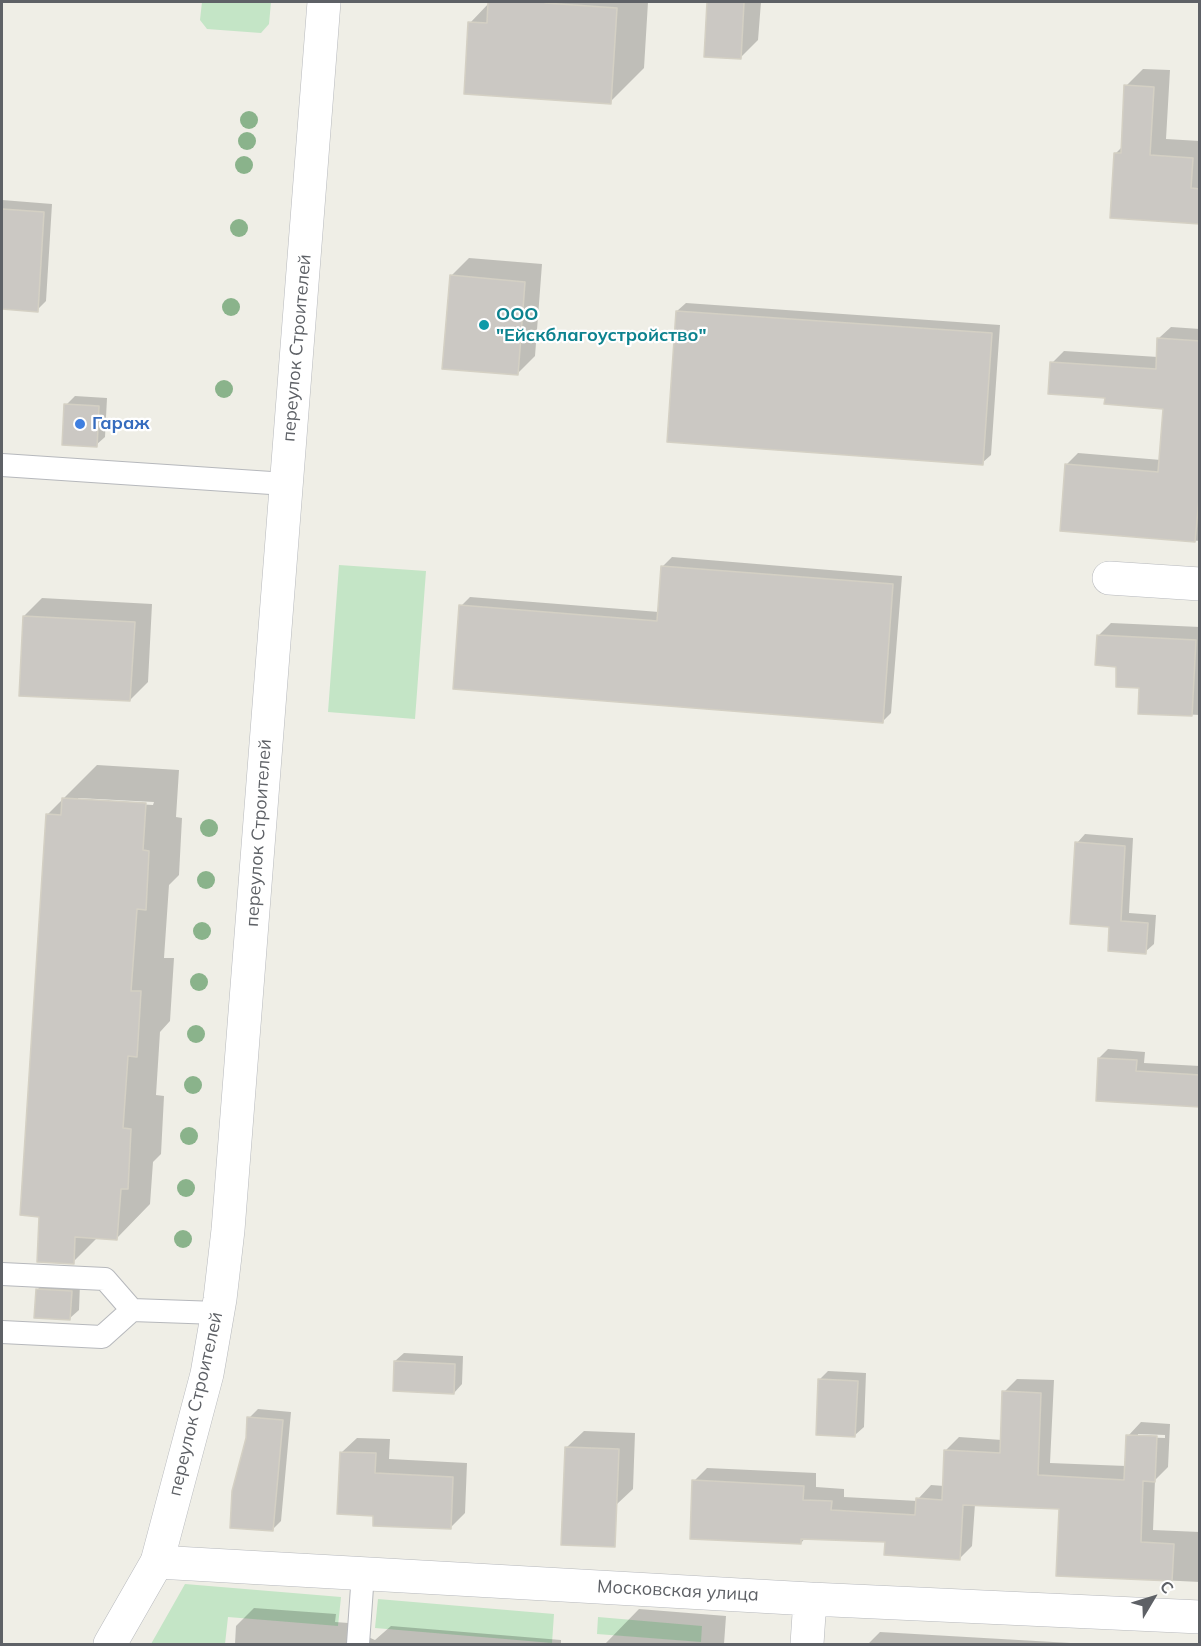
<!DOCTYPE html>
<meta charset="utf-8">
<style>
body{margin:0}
#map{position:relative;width:1201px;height:1646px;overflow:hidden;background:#efeee6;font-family:Mulish,sans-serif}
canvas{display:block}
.frame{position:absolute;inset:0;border:3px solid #5e6166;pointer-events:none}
.north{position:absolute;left:1123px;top:1568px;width:60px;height:60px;-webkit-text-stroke:4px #fff;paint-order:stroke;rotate:52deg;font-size:16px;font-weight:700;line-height:24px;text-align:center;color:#5e6166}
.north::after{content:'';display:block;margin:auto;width:21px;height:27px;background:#5e6166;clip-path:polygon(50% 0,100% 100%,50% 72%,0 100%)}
</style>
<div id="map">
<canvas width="1201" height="1646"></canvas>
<div class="frame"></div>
<div class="north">С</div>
</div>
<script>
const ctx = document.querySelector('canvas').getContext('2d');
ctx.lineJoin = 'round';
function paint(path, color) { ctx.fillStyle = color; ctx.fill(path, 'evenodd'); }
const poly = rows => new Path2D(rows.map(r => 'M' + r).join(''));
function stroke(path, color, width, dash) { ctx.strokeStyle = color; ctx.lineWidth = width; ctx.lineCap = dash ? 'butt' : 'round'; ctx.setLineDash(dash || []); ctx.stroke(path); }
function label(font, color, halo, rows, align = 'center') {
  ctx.font = font + ' Mulish,sans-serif'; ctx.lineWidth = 4.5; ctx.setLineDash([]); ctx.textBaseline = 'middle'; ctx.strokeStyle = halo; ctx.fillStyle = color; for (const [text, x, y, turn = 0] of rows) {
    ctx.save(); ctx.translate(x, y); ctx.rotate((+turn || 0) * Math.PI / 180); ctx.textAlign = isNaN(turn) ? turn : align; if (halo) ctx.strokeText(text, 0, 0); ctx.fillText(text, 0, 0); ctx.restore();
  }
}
const green = poly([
 [202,2,271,2,269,24,261,33,207,29,200,20],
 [339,565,426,571,415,719,328,712],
 [185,1584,341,1597,338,1626,228,1617,225,1644,151,1644],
 [378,1599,554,1614,552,1643,375,1628],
 [598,1617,702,1626,701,1642,597,1634]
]);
const shadow = poly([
 [490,2,648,2,644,68,610,102,470,23],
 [709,2,761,2,758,40,740,58,706,56],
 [1143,69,1170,70,1166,139,1200,141,1200,222,1115,154,1122,147,1126,86],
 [2,200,52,204,46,301,37,310,2,308],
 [469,258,542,264,535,356,517,374,451,276],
 [686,303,1000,325,991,455,982,463,677,311],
 [1171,327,1200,329,1200,541,1062,530,1066,465,1078,453,1161,460,1164,408,1106,397,1052,363,1064,351,1158,357,1159,338],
 [75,396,107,398,105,437,96,445,66,405],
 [672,557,902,576,891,713,882,722,461,606,470,597,659,612,663,566],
 [42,598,152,604,148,682,130,700,24,616],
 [1111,623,1200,627,1200,715,1140,712,1141,687,1118,665,1098,636],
 [97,765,179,770,176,817,182,818,179,875,169,885,164,958,174,958,170,1021,160,1032,156,1095,164,1096,161,1154,153,1162,150,1204,117,1238,98,1237,73,1262,48,814],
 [78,798,154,802,153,805,78,801],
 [1085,834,1133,838,1129,913,1156,915,1154,944,1145,952,1111,925,1077,843],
 [1108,1049,1145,1052,1144,1063,1200,1066,1200,1103,1099,1058],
 [46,1281,80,1283,79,1310,70,1318,37,1290],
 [404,1353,463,1356,462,1384,454,1393,395,1361],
 [828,1371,866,1373,864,1427,855,1435,819,1380],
 [1017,1379,1054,1380,1050,1463,1126,1466,1128,1436,1141,1422,1170,1424,1168,1467,1155,1480,1153,1530,1200,1532,1200,1582,1058,1575,1061,1508,975,1504,972,1546,959,1559,887,1541,806,1537,801,1543,694,1481,707,1468,816,1473,816,1487,844,1489,844,1497,918,1501,918,1499,931,1485,944,1486,946,1450,959,1437,1002,1440,1004,1392],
 [1138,1434,1165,1435,1165,1438,1138,1437],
 [258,1409,291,1412,281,1521,273,1529,247,1438,249,1418],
 [584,1431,635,1433,633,1489,616,1505,567,1447],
 [357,1438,390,1439,389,1459,467,1463,465,1513,450,1528,375,1515,342,1452],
 [254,1608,336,1614,335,1622,362,1624,368,1637,375,1640,391,1626,561,1640,561,1644,235,1644,236,1626],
 [639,1609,726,1616,724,1644,605,1644],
 [880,1632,1088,1644,868,1644]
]);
const building = poly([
 [488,2,545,2,545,3,617,8,611,104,464,94,468,22,487,23,488,2],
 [707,2,744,2,741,59,704,57,707,2],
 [1124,85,1154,87,1150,155,1193,158,1191,188,1200,189,1200,224,1110,218,1114,153,1121,153,1124,85],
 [2,209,44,212,38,312,2,309,2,209],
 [450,275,525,282,518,375,442,369,450,275],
 [676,311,992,333,983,465,667,442,676,311],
 [1157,338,1200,341,1200,488,1195,542,1060,531,1065,464,1158,472,1163,409,1104,404,1105,398,1048,394,1050,362,1156,369,1157,338],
 [64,404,99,406,97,447,62,445,64,404],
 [661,566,893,584,883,723,453,689,459,605,657,621,661,566],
 [23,616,135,622,130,701,19,696,23,616],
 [1097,635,1196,640,1192,716,1138,714,1139,688,1116,687,1116,667,1095,665,1097,635],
 [62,798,146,803,143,850,149,851,146,910,137,909,131,991,141,991,137,1057,128,1056,123,1128,131,1129,128,1189,121,1189,117,1240,75,1237,74,1264,37,1262,39,1217,20,1215,46,814,61,815,62,798],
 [1075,842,1125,846,1121,921,1148,923,1146,954,1108,951,1109,927,1070,924,1075,842],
 [1098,1058,1137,1060,1136,1071,1200,1075,1200,1107,1096,1101,1098,1058],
 [36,1289,72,1291,70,1320,34,1318,36,1289],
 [394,1361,455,1364,454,1394,393,1391,394,1361],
 [818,1379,858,1381,855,1437,816,1435,818,1379],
 [1002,1391,1041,1393,1038,1475,1124,1480,1126,1435,1157,1436,1155,1482,1143,1481,1141,1542,1174,1544,1172,1581,1056,1576,1059,1509,963,1505,960,1560,884,1555,885,1542,801,1539,801,1544,690,1539,692,1480,804,1486,803,1500,832,1501,831,1510,915,1515,916,1498,942,1500,944,1450,1000,1453,1002,1391],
 [247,1417,283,1420,273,1531,230,1528,232,1491,246,1438,247,1417],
 [565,1447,619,1449,615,1547,561,1545,565,1447],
 [340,1452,376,1453,375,1473,453,1477,451,1529,373,1526,373,1516,337,1514,340,1452]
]);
const service = poly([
 [2,465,286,484],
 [2,1274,105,1279,132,1310],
 [2,1332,102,1337,132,1310,217,1313],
 [358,1644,363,1573]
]);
const minor = poly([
 [1109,578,1200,584],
 [157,1562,810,1599,1200,1617],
 [807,1644,810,1599]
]);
const tertiary = poly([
 [110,1644,157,1562,207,1374,220,1299,228,1230,324,2]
]);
const trees = [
 [249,120],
 [247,141],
 [244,165],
 [239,228],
 [231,307],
 [224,389],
 [209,828],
 [206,880],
 [202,931],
 [199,982],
 [196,1034],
 [193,1085],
 [189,1136],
 [186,1188],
 [183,1239]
];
const markers = [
 [484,325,6,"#0f9aa8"],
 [80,424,6,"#3f7fe0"]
];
const cultureNames = [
 ["ООО",496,315],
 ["\"Ейскблагоустройство\"",496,336]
];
const streetNames = [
 ["переулок Строителей",297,348,-85],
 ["переулок Строителей",259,833,-86],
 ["переулок Строителей",196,1404,-77],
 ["Московская улица",678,1591,3]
];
const shopNames = [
 ["Гараж",92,424]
];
paint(green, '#c4e5c6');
paint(shadow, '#0003');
paint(building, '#cbc8c3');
stroke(building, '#d4d0c4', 1.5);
stroke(service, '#b6b8bc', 24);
stroke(minor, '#b6b8bc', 34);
stroke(tertiary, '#b6b8bc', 34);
stroke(service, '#fff', 22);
stroke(minor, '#fff', 33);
stroke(tertiary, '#fff', 33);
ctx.fillStyle = '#8ab38b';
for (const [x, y] of trees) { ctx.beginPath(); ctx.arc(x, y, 9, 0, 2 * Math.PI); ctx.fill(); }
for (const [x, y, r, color] of markers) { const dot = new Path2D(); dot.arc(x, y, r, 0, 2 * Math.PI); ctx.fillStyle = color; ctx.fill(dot); stroke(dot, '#fff', 2); }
label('bold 18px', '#0d838f', '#fff', cultureNames, 'left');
label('18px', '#5e6166', '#fff', streetNames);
label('bold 18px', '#366cbe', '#fff', shopNames, 'left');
</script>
